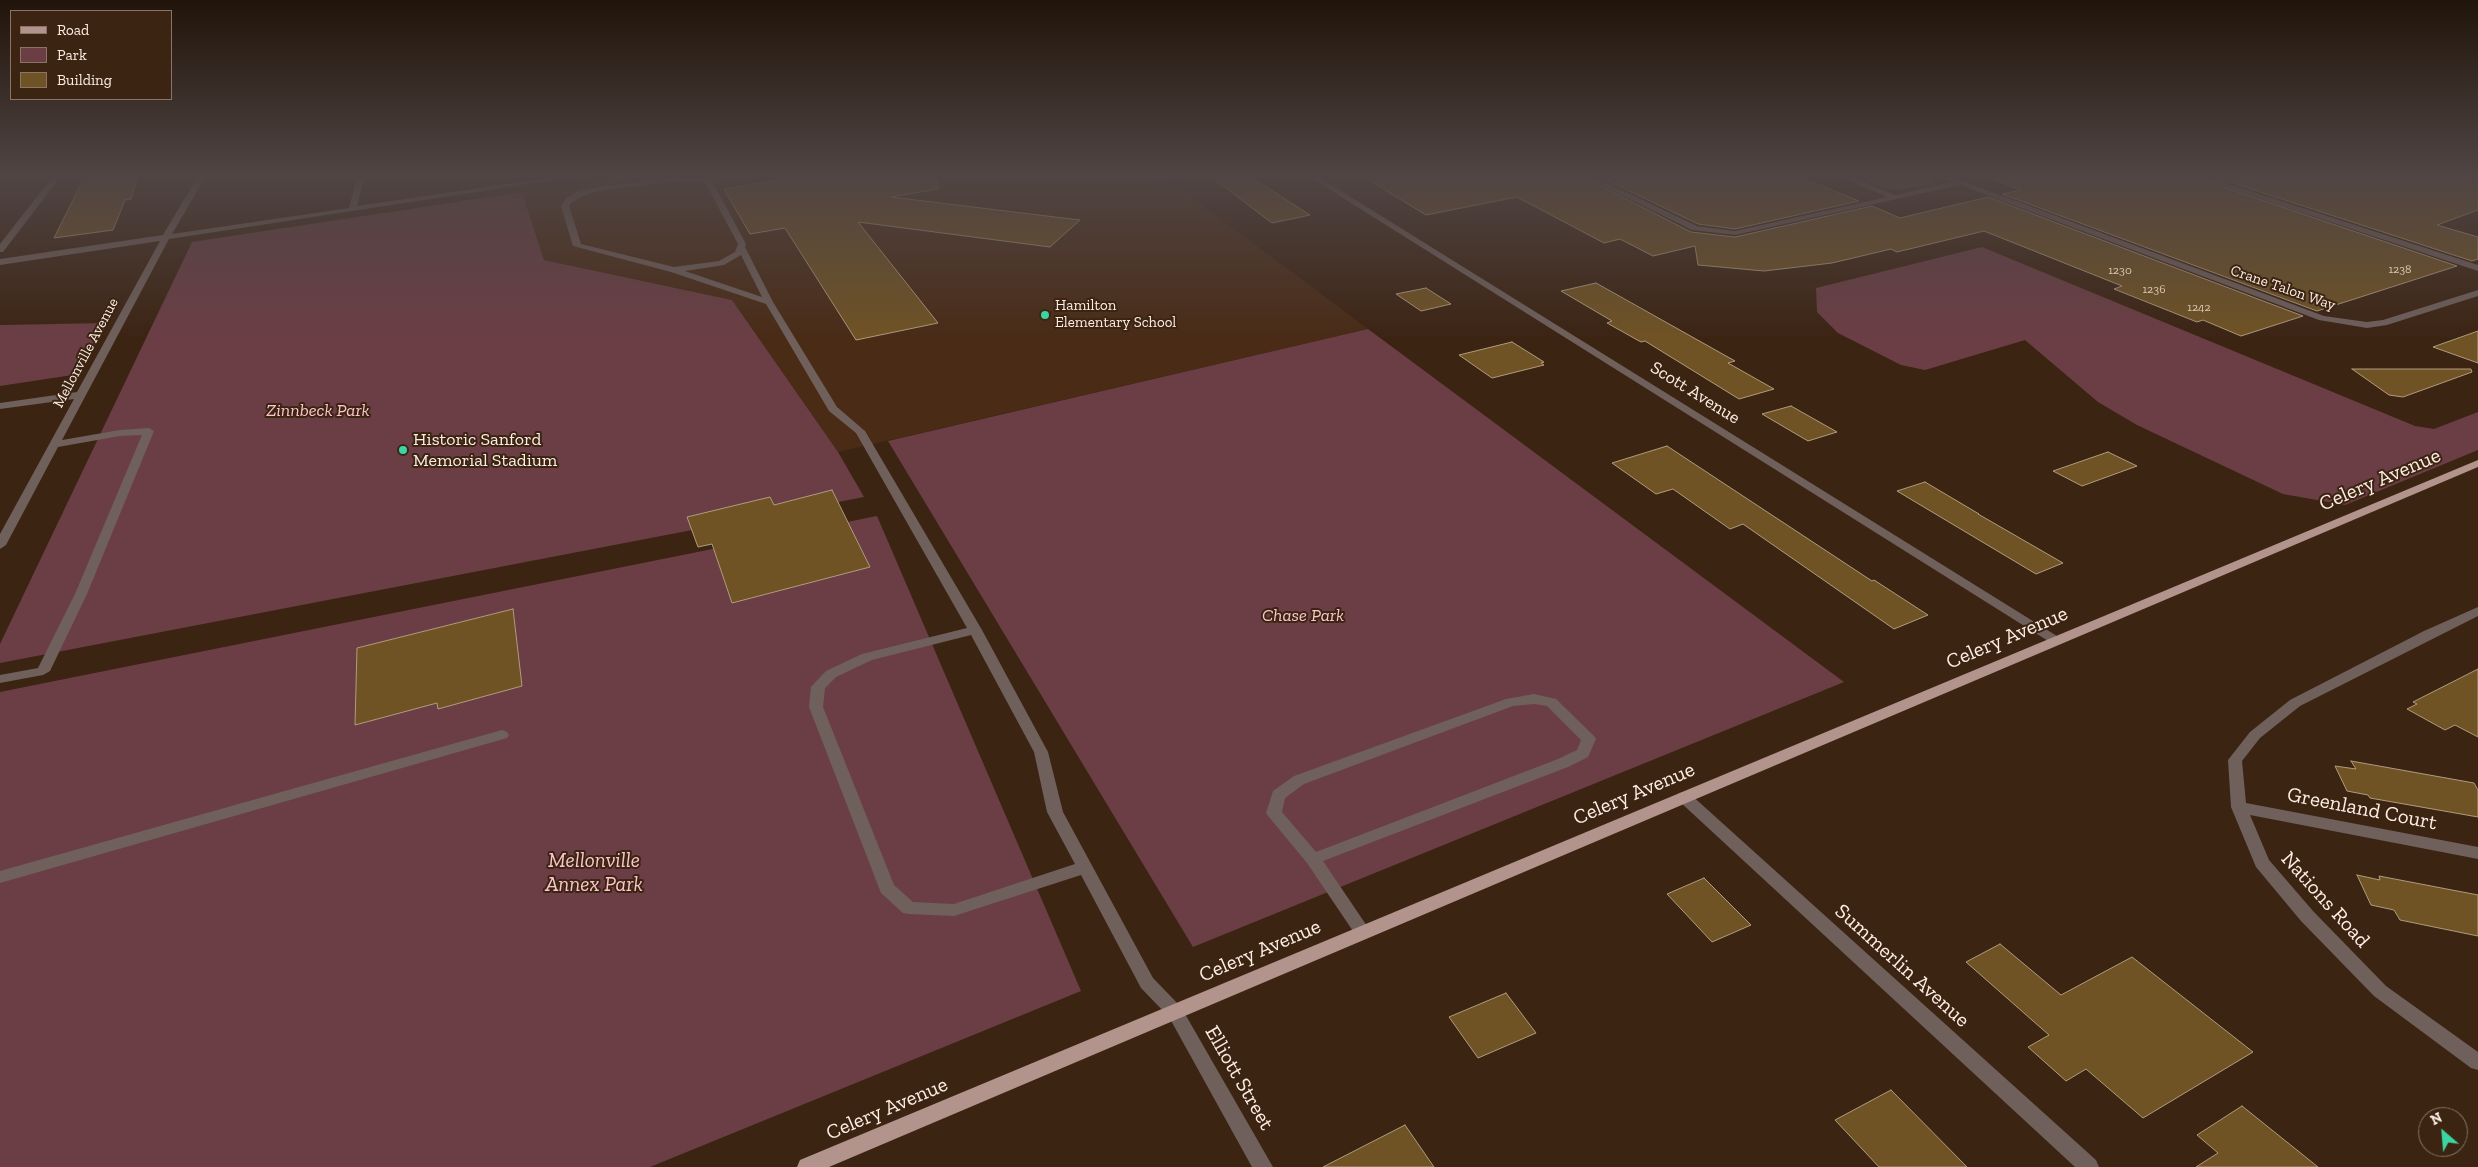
<!DOCTYPE html>
<style>
body{margin:0}
#map{position:relative;width:2478px;height:1167px;overflow:hidden;background:#3c2413;font-family:"Zilla Slab",serif}
canvas{display:block}
.legend{position:absolute;left:10px;top:10px;width:162px;height:90px;box-sizing:border-box;background:#3c2413;border:1px solid #897466;margin:0;padding:6px 9px;list-style:none;font-size:15px;color:#fdede2}
.legend li{display:flex;align-items:center;gap:10px;height:25px}
.legend b{width:25px;border:1px solid #897466}
.north{position:absolute;left:2418px;top:1107px;width:50px;height:50px;box-sizing:border-box;background:#3c2413;border:1px solid #897466;border-radius:50%;rotate:333deg;font-size:14px;font-weight:700;line-height:20px;text-align:center;color:#fdede2}
.north::after{content:'';display:block;margin:auto;width:18px;height:22px;background:#3dd4a3;clip-path:polygon(50% 0,100% 100%,50% 72%,0 100%)}
</style>
<div id="map">
<canvas width="2478" height="1167"></canvas>
<ul class="legend">
<li><b style="height:6px;background:#b3948d"></b>Road</li>
<li><b style="height:14px;background:#6b3e45"></b>Park</li>
<li><b style="height:14px;background:#705324"></b>Building</li>
</ul>
<div class="north">N</div>
</div>
<script>
const ctx = document.querySelector('canvas').getContext('2d');
ctx.lineJoin = 'round';
function paint(path, color) { ctx.fillStyle = color; ctx.fill(path, 'evenodd'); }
const poly = rows => new Path2D(rows.map(r => 'M' + r).join(''));
function stroke(path, color, width, dash) { ctx.strokeStyle = color; ctx.lineWidth = width; ctx.lineCap = dash ? 'butt' : 'round'; ctx.setLineDash(dash || []); ctx.stroke(path); }
function label(font, color, halo, rows, align = 'center') {
  ctx.font = font + ' "Zilla Slab",serif'; ctx.lineWidth = 4; ctx.setLineDash([]); ctx.textBaseline = 'middle'; ctx.strokeStyle = halo; ctx.fillStyle = color; for (const [text, x, y, turn = 0] of rows) {
    ctx.save(); ctx.translate(x, y); ctx.rotate((+turn || 0) * Math.PI / 180); ctx.textAlign = isNaN(turn) ? turn : align; if (halo) ctx.strokeText(text, 0, 0); ctx.fillText(text, 0, 0); ctx.restore();
  }
}
const built = poly([
 [628,176,1163,176,1368,329,838,452,732,300,544,260,522,192]
]);
const green = poly([
 [1856,176,1929,176,1935,181,1933,184,1897,190,1881,187],
 [522,192,544,260,732,300,838,452,864,497,0,663,0,644,192,242],
 [1982,247,2415,426,2434,429,2478,412,2478,450,2345,505,2283,494,2137,425,2098,402,2025,340,1925,370,1901,365,1838,333,1817,312,1816,288],
 [108,323,79,374,0,386,0,325],
 [1368,329,1844,682,1193,947,888,441],
 [877,516,1081,991,650,1167,0,1167,0,692]
]);
const building = poly([
 [85,176,138,176,131,199,125,200,113,230,54,238,85,176],
 [804,176,858,176,859,178,937,176,938,189,891,197,1080,220,1050,247,858,222,938,323,856,340,785,228,750,234,724,189,804,176],
 [1210,176,1249,176,1310,215,1272,223,1210,176],
 [1362,176,1581,176,1691,232,1735,237,1872,206,1900,218,1988,197,2303,316,2241,336,2203,320,2197,322,2114,289,2122,286,1984,231,1897,252,1891,249,1832,263,1764,271,1698,265,1695,246,1653,256,1620,239,1604,243,1517,197,1426,215,1362,176],
 [1598,176,1798,176,1859,201,1735,229,1698,224,1598,176],
 [1993,176,2190,176,2457,266,2317,311,2002,194,2021,190,1993,179,1993,176],
 [2211,176,2478,176,2478,210,2437,225,2478,237,2478,259,2472,261,2211,176],
 [1596,283,1735,361,1728,363,1774,389,1739,399,1645,341,1641,342,1607,323,1612,321,1561,291,1596,283],
 [1426,288,1451,304,1421,311,1396,294,1426,288],
 [2478,331,2478,363,2433,347,2478,331],
 [1512,342,1544,362,1541,363,1544,365,1492,378,1459,355,1512,342],
 [2352,369,2471,369,2472,372,2403,397,2389,395,2352,369],
 [1791,406,1837,432,1808,441,1762,414,1791,406],
 [1667,446,1872,581,1874,580,1928,615,1894,629,1743,524,1730,529,1673,489,1656,494,1612,463,1667,446],
 [2108,452,2137,466,2082,486,2053,471,2108,452],
 [1925,482,1979,514,1978,514,2063,563,2036,574,1897,491,1925,482],
 [832,490,870,567,732,603,712,544,698,547,687,517,770,497,774,505,832,490],
 [513,609,522,686,438,709,437,703,355,725,357,648,513,609],
 [2478,669,2478,737,2455,725,2445,730,2407,709,2417,704,2413,702,2478,669],
 [2351,761,2474,783,2478,790,2478,817,2370,798,2368,795,2347,791,2335,766,2356,769,2351,761],
 [2357,875,2380,880,2379,876,2478,895,2478,936,2400,920,2394,910,2371,905,2357,875],
 [1704,878,1751,925,1712,942,1667,894,1704,878],
 [2000,944,2061,995,2132,957,2253,1052,2143,1118,2086,1069,2066,1081,2028,1047,2049,1035,1966,962,2000,944],
 [1506,993,1536,1033,1478,1058,1449,1017,1506,993],
 [1891,1090,1967,1167,1879,1167,1835,1120,1891,1090],
 [2242,1106,2318,1167,2196,1167,2218,1153,2197,1135,2242,1106],
 [1405,1125,1434,1167,1323,1167,1405,1125]
]);
const minor = poly([
 [0,176,10,176,0,179,0,176],
 [53,176,61,176,3,252,0,252,0,244,53,176],
 [198,176,206,176,172,234,349,208,357,176,365,176,357,206,561,176,581,176,169,239,62,440,120,430,149,428,154,431,87,594,50,671,43,675,0,683,0,675,38,668,75,594,142,435,120,436,58,447,6,545,0,549,0,534,74,399,0,409,0,403,77,392,160,241,0,265,0,259,163,235,198,176],
 [1308,176,1317,176,2065,641,2058,645,2053,644,1308,176],
 [1583,176,1593,176,1697,226,1735,231,1887,197,1839,176,1850,176,1895,195,1952,182,1938,176,1949,176,2324,316,2367,322,2383,320,2478,290,2478,296,2387,325,2367,328,2319,320,1960,185,1735,235,1692,230,1583,176],
 [2192,176,2204,176,2478,265,2478,271,2192,176],
 [673,177,706,179,713,183,746,244,745,247,773,302,837,407,865,431,982,630,1048,752,1063,812,1153,978,1181,1007,1273,1167,1252,1167,1169,1017,1141,988,1081,875,954,916,909,914,903,913,881,893,809,707,811,687,826,671,862,654,967,628,856,433,829,411,766,304,671,272,573,246,561,206,566,198,577,192,599,187,673,177],
 [673,181,704,183,707,186,738,244,735,252,719,261,674,267,581,244,569,206,572,202,583,196,599,191,673,181],
 [741,255,762,297,685,271,724,265,741,255],
 [971,635,1034,752,1047,812,1075,864,954,904,913,902,894,885,823,707,825,688,836,677,872,660,971,635],
 [2478,607,2478,616,2300,706,2260,738,2242,761,2246,803,2478,847,2478,859,2250,815,2269,860,2313,911,2386,986,2478,1052,2478,1070,2471,1068,2374,996,2301,921,2256,867,2231,807,2228,760,2250,732,2290,700,2424,631,2478,607],
 [1534,694,1556,699,1594,736,1596,739,1588,757,1568,767,1323,861,1371,932,1369,937,1363,939,1357,937,1307,863,1269,817,1266,813,1273,791,1294,776,1506,699,1534,694],
 [1534,704,1547,706,1581,740,1577,750,1558,759,1316,852,1282,812,1285,798,1304,784,1513,706,1534,704],
 [502,730,507,732,509,735,507,738,0,883,0,871,502,730],
 [1684,792,1689,793,2096,1160,2099,1167,2075,1167,1679,801,1676,797,1679,793,1684,792]
]);
const major = poly([
 [2478,460,2478,467,829,1167,797,1167,800,1160,2478,460]
]);
const markers = [
 [1045,315,5,"#3dd4a3"],
 [403,450,5,"#3dd4a3"]
];
const farNumbernames = [
 ["1238",2400,270],
 ["1230",2120,271],
 ["1236",2154,290],
 ["1242",2199,308]
];
const farStreetnames = [
 ["Crane Talon Way",2283,288,19],
 ["Mellonville Avenue",86,353,-62]
];
const farPoinames = [
 ["Hamilton",1055,306],
 ["Elementary School",1055,323]
];
const streetNames = [
 ["Scott Avenue",1695,393,32]
];
const parkNames = [
 ["Zinnbeck Park",318,411],
 ["Chase Park",1303,616]
];
const poiNames = [
 ["Historic Sanford",413,440],
 ["Memorial Stadium",413,461]
];
const nearStreetnames = [
 ["Celery Avenue",2380,480,-23],
 ["Celery Avenue",2007,638,-23],
 ["Celery Avenue",1634,794,-23],
 ["Greenland Court",2362,809,11],
 ["Nations Road",2325,900,48],
 ["Celery Avenue",1260,951,-23],
 ["Summerlin Avenue",1902,966,42],
 ["Elliott Street",1239,1078,60],
 ["Celery Avenue",887,1109,-23]
];
const nearParknames = [
 ["Mellonville",594,861],
 ["Annex Park",594,885]
];
paint(built, '#492b16');
paint(green, '#6b3e45');
paint(building, '#705324');
stroke(building, '#af9c7f', 1);
paint(minor, '#6f605c');
paint(major, '#b3948d');
const sky = ctx.createLinearGradient(0, 0, 0, 340);
sky.addColorStop(0, '#21140a');
sky.addColorStop(0.52, '#504544');
sky.addColorStop(1, '#50454400');
ctx.fillStyle = sky;
ctx.fillRect(0, 0, 2478, 340);
for (const [x, y, r, color] of markers) { const dot = new Path2D(); dot.arc(x, y, r, 0, 2 * Math.PI); ctx.fillStyle = color; ctx.fill(dot); stroke(dot, '#3c2413', 2); }
label('12px', '#dac6b2', null, farNumbernames);
label('15px', '#fdede2', '#3c2413', farStreetnames);
label('15px', '#fdede2', '#3c2413', farPoinames, 'left');
label('18px', '#fdede2', '#3c2413', streetNames);
label('italic 18px', '#fcc5cc', '#3c2413', parkNames);
label('18px', '#fdede2', '#3c2413', poiNames, 'left');
label('21px', '#fdede2', '#3c2413', nearStreetnames);
label('italic 21px', '#fcc5cc', '#3c2413', nearParknames);
</script>
